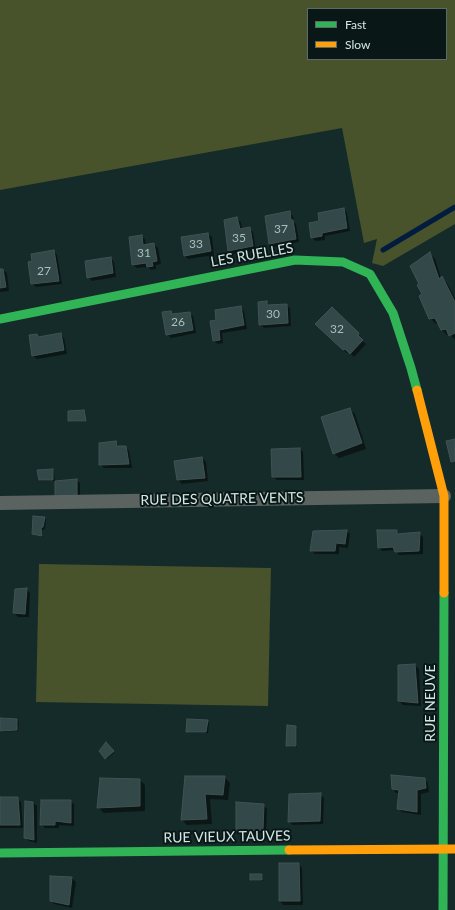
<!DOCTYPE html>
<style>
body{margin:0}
#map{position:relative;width:455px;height:910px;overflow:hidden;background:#152b29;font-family:Lato,sans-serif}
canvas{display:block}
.legend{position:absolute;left:307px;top:8px;width:140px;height:52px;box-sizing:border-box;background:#091817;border:1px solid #5a6b69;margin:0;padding:5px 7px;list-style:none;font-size:12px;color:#d3e7e4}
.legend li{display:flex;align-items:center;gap:8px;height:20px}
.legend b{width:20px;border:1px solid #5a6b69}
</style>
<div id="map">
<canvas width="455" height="910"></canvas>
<ul class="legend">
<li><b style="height:5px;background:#30b455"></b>Fast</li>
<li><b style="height:5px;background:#ff9f0a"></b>Slow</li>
</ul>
</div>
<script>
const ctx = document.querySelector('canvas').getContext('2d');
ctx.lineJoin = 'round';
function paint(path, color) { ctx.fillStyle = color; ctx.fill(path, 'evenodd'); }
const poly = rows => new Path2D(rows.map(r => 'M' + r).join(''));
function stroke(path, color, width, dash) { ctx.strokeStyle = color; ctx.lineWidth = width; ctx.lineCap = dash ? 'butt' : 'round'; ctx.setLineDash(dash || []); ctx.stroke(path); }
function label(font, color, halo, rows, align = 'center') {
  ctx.font = font + ' Lato,sans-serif'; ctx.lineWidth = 4; ctx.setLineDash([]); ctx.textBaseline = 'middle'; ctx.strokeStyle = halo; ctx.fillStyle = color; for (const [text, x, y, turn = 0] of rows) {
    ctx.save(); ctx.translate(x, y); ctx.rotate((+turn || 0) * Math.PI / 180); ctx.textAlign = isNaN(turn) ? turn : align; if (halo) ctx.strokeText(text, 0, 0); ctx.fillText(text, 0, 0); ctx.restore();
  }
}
const green = poly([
 [0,0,455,0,455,224,383,266,372,263,377,239,364,243,342,128,0,190],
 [308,9,446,9,446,59,308,59],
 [39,564,271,568,268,706,36,702]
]);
const shadow = poly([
 [344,209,347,213,350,231,325,236,325,240,316,241,312,238,310,223,320,222],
 [290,213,293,216,294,222,296,224,299,242,273,247,270,243],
 [237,219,241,222,242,230,249,228,253,232,256,250,232,254,229,250],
 [208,234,212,237,214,255,188,259,185,256],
 [141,236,145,239,146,245,154,244,158,248,161,264,156,265,156,269,151,270,148,267,137,268,133,265],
 [54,251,57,255,62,284,36,287,32,283],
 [430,254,435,259,441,278,447,283,455,298,455,340,450,334,447,335,442,330,439,324,436,324,430,318,420,285],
 [111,258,114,262,116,277,92,281,88,277],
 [0,270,3,270,7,273,9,291,0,292],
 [266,302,270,306,286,305,290,308,291,326,264,328,260,324],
 [240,307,244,311,247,329,222,333,223,343,218,344,214,341,217,320],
 [332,309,362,338,361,340,366,344,354,357,349,352,347,353,317,324],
 [170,312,174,315,189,313,193,316,196,333,171,338,167,334],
 [60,334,64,338,67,354,37,359,33,356,30,336,37,335,40,338],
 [349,409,355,414,366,449,339,458,334,453],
 [84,411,86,422,71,422,69,421,69,412],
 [116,442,120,447,126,447,129,451,132,468,104,468,100,464],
 [300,449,303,452,304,480,277,480,273,477],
 [202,458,206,462,208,481,182,484,178,480],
 [53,470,54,471,55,481,41,481,40,480],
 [76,480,80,483,80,499,56,482],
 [44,518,46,519,45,529,42,530,43,537,35,535,33,534],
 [346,531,350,534,348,548,339,547,339,554,315,554,312,551],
 [397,531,400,535,419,533,423,537,423,554,399,555,395,550,382,551,379,548],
 [26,589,30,593,29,617,18,617,14,613],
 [415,665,419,669,421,706,403,705,399,701],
 [0,719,17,720,19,721,18,731,0,732],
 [207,721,209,723,208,733,189,733,187,731],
 [295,727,297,728,297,747,289,747,287,746],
 [106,744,114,753,107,759,106,758],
 [186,777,224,777,230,783,228,800,210,799,212,824,187,825,182,820],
 [425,779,428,783,429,792,421,794,421,815,402,812,398,808,399,793,396,793,393,789],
 [140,780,145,785,145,811,104,813,98,807],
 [320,794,324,798,323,824,293,825,289,822],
 [0,798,17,798,21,802,23,828,0,828],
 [70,801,74,804,74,826,59,825,59,828,45,828,41,824],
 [33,803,37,806,37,843,29,841,25,837],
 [263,805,267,809,266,833,241,834,237,830],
 [299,864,302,868,303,905,283,905,280,901],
 [262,875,263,876,263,881,252,881,251,880],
 [51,877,72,878,76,882,72,908,54,904,51,900]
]);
const stream = poly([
 [383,250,455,207]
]);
const building = poly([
 [344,208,347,228,322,233,322,236,311,238,309,223,319,221,318,213,344,208],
 [290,211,291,220,293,220,296,239,269,244,265,216,290,211],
 [237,217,240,229,250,227,253,246,228,251,224,220,237,217],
 [208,233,211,251,184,256,181,237,208,233],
 [142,235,143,245,154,243,157,261,152,262,153,266,147,267,146,263,132,265,129,237,142,235],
 [54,250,59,281,31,284,28,262,32,261,31,254,54,250],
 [430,252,439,279,442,276,455,302,455,333,449,336,446,329,441,330,435,318,429,319,419,296,422,294,417,285,419,284,410,266,430,252],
 [111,257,113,273,87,278,85,261,111,257],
 [0,269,3,269,6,287,0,288,0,269],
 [267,301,267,305,287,304,288,323,259,325,258,302,267,301],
 [241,306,244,325,219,330,220,340,213,341,210,321,216,320,215,310,241,306],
 [332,307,359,333,358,335,363,340,350,354,345,349,343,350,315,324,332,307],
 [171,311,172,314,190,312,193,330,166,335,162,312,171,311],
 [61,333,64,350,32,356,29,335,37,334,38,337,61,333],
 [350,408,362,443,333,454,321,417,350,408],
 [84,410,86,421,68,421,68,411,84,410],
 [455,439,455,461,451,462,446,441,455,439],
 [116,441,117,446,126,446,129,464,99,465,99,443,116,441],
 [300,448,301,477,272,477,271,449,300,448],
 [202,457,205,478,177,480,174,461,202,457],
 [53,469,53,480,39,480,37,470,53,469],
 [77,479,77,495,55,497,55,481,77,479],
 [33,516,45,517,43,527,41,528,42,536,32,534,33,516],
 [347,530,345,544,336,543,335,551,310,551,313,531,347,530],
 [377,530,397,530,397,534,420,532,419,551,395,552,393,547,378,548,377,530],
 [27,588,25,614,13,613,15,589,27,588],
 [415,664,418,703,398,701,398,665,415,664],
 [0,718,17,719,17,730,0,731,0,718],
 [187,719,208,720,206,732,186,732,187,719],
 [287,725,296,726,296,746,286,746,287,725],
 [106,742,114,751,105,759,99,751,106,742],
 [391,775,425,778,426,788,417,790,417,812,397,809,399,790,392,789,391,775],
 [185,776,225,776,223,795,205,794,207,819,181,820,185,776],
 [100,778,140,779,140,806,97,808,100,778],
 [321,793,320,821,288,822,289,794,321,793],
 [0,797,18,797,20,825,0,825,0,797],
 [41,800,71,800,71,823,55,821,55,825,40,825,41,800],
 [25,801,33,802,34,840,24,838,25,801],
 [236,802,264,804,263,830,236,831,236,802],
 [279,863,299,863,300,901,279,901,279,863],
 [250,874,262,874,262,880,250,880,250,874],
 [50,876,72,877,69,905,50,901,50,876]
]);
const street = poly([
 [0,503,444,496]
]);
const fast = poly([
 [0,319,295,260,343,262,370,274,393,313,411,368,417,390],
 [0,853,289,850],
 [443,910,444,593]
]);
const slow = poly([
 [417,390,444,496,444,593],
 [289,850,455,849]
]);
const numberNames = [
 ["37",281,229],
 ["35",239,238],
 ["33",196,244],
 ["31",144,253],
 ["27",44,271],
 ["30",273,314],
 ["26",178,322],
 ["32",337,329]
];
const streetNames = [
 ["LES RUELLES",252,255,-10],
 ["RUE DES QUATRE VENTS",222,499,-1],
 ["RUE NEUVE",430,703,-90],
 ["RUE VIEUX TAUVES",227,837,-1]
];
paint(green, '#48522b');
paint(shadow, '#0007');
stroke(stream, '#021c3f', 5);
paint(building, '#334849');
stroke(building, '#425254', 1);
stroke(street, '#5a635f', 14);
stroke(fast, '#30b455', 9);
stroke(slow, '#ff9f0a', 9);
label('12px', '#abbfbd', null, numberNames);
label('14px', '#d3e7e4', '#091817', streetNames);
</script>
